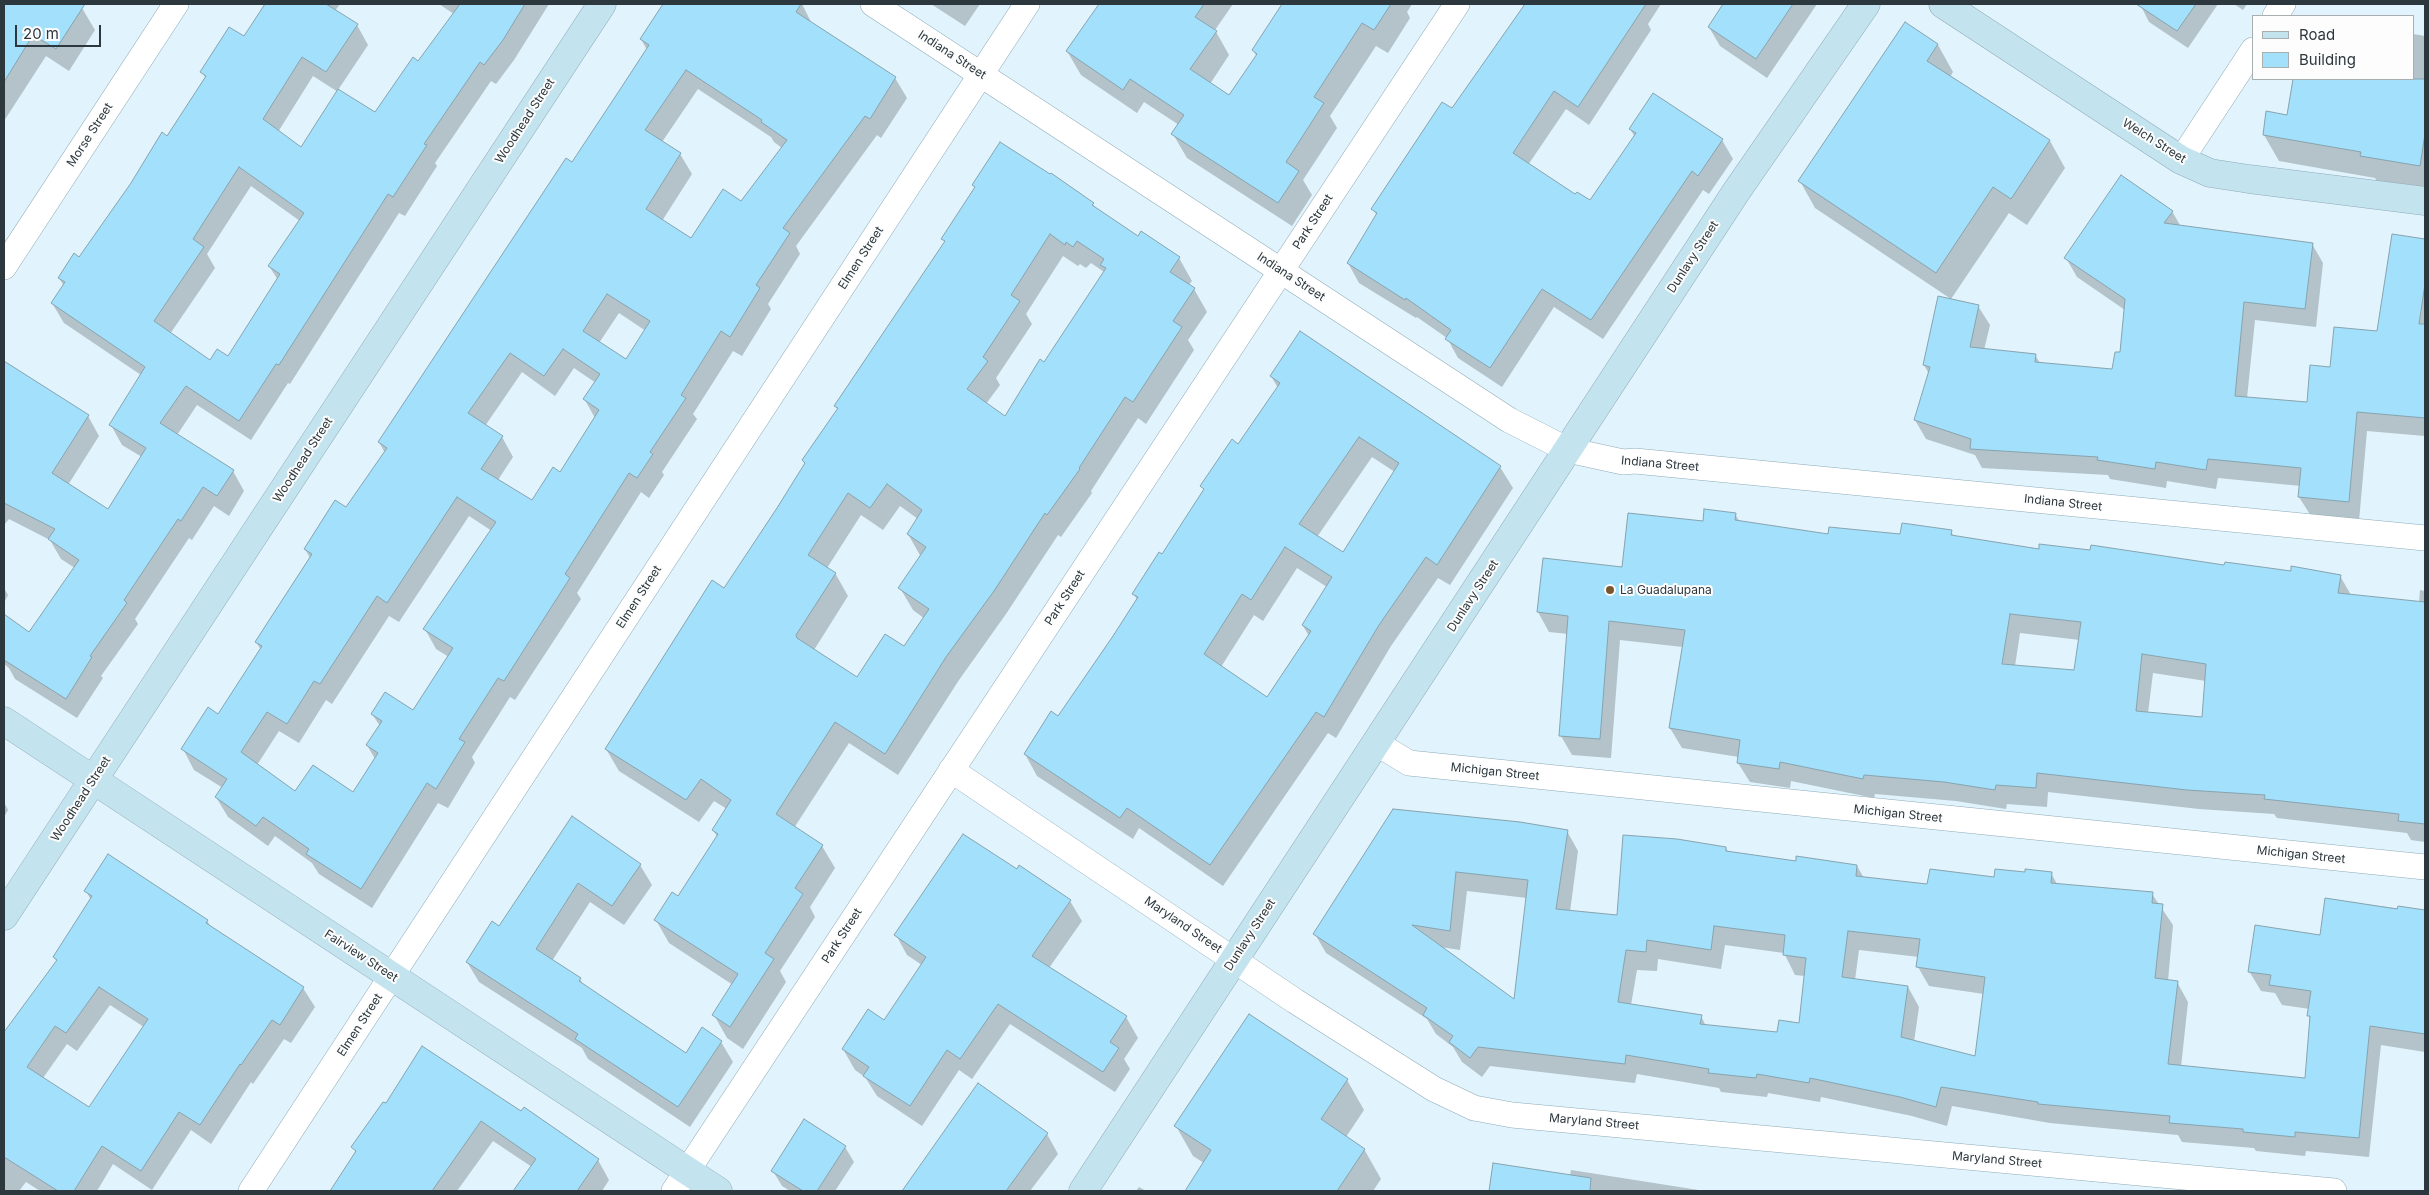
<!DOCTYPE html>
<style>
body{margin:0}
#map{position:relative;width:2429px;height:1195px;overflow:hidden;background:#e1f3fc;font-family:Inter,sans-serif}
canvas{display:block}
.frame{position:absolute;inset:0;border:5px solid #2c383d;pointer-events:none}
.legend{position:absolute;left:2252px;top:15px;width:162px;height:65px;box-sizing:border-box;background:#fdfdfd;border:1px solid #a9aeb0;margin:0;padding:6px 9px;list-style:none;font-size:15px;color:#2c383d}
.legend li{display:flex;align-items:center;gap:10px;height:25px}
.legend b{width:25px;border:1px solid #a9aeb0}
.scale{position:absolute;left:15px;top:25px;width:86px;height:22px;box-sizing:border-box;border:2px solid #2c383d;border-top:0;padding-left:6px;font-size:15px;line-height:18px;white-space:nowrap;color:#2c383d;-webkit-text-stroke:4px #fdfdfd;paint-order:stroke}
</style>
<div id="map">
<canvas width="2429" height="1195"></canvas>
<div class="frame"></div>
<ul class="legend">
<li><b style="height:6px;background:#c3e3ef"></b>Road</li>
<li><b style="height:14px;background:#a2e0fb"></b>Building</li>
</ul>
<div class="scale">20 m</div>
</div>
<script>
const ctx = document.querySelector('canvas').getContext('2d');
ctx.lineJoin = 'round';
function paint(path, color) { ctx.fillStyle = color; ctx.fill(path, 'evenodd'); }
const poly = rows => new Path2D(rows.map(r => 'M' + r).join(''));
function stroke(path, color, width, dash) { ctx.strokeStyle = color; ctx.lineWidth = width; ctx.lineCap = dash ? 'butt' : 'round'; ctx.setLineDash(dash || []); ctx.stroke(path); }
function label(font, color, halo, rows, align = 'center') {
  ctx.font = font + ' Inter,sans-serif'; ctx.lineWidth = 4; ctx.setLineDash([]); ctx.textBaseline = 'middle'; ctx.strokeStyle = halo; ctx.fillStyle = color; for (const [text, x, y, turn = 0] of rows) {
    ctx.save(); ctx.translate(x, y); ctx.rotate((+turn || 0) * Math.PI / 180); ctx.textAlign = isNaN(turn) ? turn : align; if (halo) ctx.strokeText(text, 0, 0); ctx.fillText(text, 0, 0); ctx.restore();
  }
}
const shadow = poly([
 [4,4,75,4,82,8,95,30,69,71,46,56,4,121],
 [266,4,340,4,335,11,357,25,368,45,338,90,375,114,418,62,454,14,439,4,549,4,514,60,496,84,491,81,435,163,437,166,405,216,399,213,290,384,288,383,251,440,197,405,177,435,233,471,244,491,229,516,214,506,192,540,189,538,135,619,138,624,101,676,103,678,77,718,15,679,9,668,4,664,4,616,29,634,75,568,61,559,50,540,9,519,4,525,4,374,9,366,88,416,99,436,68,485,108,511,142,457,122,445,111,425,141,375,64,323,52,303,64,286,59,278,80,259,168,137,206,79,202,72,244,38],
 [313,76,338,92,301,149,278,132],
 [251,186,300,221,269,266,278,280,228,358,210,362,170,334,215,268,207,254],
 [665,4,667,6,669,4,802,4,812,24,895,78,907,98,881,138,877,135,796,246,800,254,768,304,771,309,742,356,733,351,693,414,697,419,662,472,664,475,649,498,641,492,577,593,581,599,515,700,510,697,472,757,475,763,448,808,438,803,372,908,319,874,312,863,275,836,268,846,228,817,216,797,223,788,194,770,183,749,219,716,261,650,256,642,310,558,305,549,347,509,385,453,379,442,573,164,647,50,641,39],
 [698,89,771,137,774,142,782,148,742,203,691,240,662,221,692,174,680,154,662,142],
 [619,313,646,331,626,361,599,343],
 [574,368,596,383,585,400,595,418,560,473,532,502,498,480,513,457,502,437,485,426,522,372,555,396],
 [469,516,492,531,425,629,436,649,449,657,413,712,372,714,380,726,367,745,375,759,353,794,295,793,257,765,279,731,299,743,326,700,332,704,389,616,399,622],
 [931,4,980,4,965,26],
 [1100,4,1233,4,1215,30,1229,55,1210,84,1230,97,1257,57,1253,50,1284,4,1288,4,1300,12,1306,4,1412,4,1407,12,1410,18,1388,53,1376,46,1330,116,1337,128,1303,180,1312,195,1292,226,1187,158,1173,134,1179,125,1144,102,1137,113,1081,75,1067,51],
 [1526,4,1661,4,1648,24,1651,30,1589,125,1566,109,1528,165,1575,196,1591,202,1635,137,1630,129,1722,140,1733,159,1709,194,1703,190,1603,339,1554,307,1502,387,1458,358,1447,338,1417,317,1416,318,1359,283,1348,263,1377,216,1373,209,1452,110],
 [1724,4,1817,4,1767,78,1720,46,1709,27],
 [2140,4,2218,4,2188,48,2149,22],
 [2234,4,2247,4,2243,10],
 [1905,23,1938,45,1953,72,1950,77,2050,141,2065,168,2027,225,2009,213,1951,299,1815,208,1800,181],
 [2413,34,2425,36,2425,190,2377,182,2375,178,2279,161,2264,135,2288,116,2294,79,2413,79],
 [974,185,1093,204,1097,210,1138,238,1179,258,1192,281,1188,286,1194,289,1207,312,1188,340,1194,350,1146,424,1138,418,1091,491,1092,493,1061,537,1058,535,1006,614,959,680,898,775,849,743,794,828,822,846,835,868,810,907,815,917,780,971,786,982,743,1049,727,1038,714,1015,733,985,669,943,656,920,678,898,718,838,713,830,727,809,714,801,699,822,619,771,606,749,725,590,805,465,803,461,838,410,835,406,945,243,943,239,975,188],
 [1063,256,1078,266,1080,264,1086,268,1091,263,1104,272,1045,364,1005,417,986,404,1000,385,996,378,1032,324,1026,314],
 [900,506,918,519,908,534,921,557,900,588,913,610,925,619,905,648,858,679,814,650,848,596,835,573,827,568,861,515,883,530],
 [2172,211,2181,227,2312,244,2323,263,2316,327,2255,320,2247,398,2308,404,2331,369,2378,333,2393,235,2425,240,2425,436,2367,431,2359,521,2311,516,2299,497,2301,486,2218,478,2216,489,2167,481,2166,488,2110,479,2108,475,1982,468,1975,455,1926,439,1915,420,1929,374,1924,365,1978,306,1990,325,1984,350,2035,355,2040,363,2113,370,2121,354,2125,310,2077,277,2066,258],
 [1271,376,1500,467,1513,488,1450,585,1438,578,1391,646,1336,738,1328,733,1223,886,1139,828,1133,839,1037,776,1025,754,1059,718,1137,600,1134,594,1163,556,1205,491,1202,486,1239,445,1278,388],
 [1372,457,1395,472,1343,554,1317,537],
 [1297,568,1327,587,1303,626,1309,636,1267,699,1221,667,1254,615,1263,621],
 [1735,514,1740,522,1829,536,1901,536,1951,532,1954,536,2040,551,2340,576,2351,595,2419,603,2420,590,2425,591,2425,842,2411,840,2407,833,2277,818,2274,814,2199,809,2048,792,2047,807,2007,804,2006,809,1956,801,1875,794,1874,798,1791,781,1790,788,1750,782,1738,763,1739,757,1682,748,1670,728,1683,647,1620,640,1611,758,1572,755,1561,736,1568,634,1549,632,1538,612,1623,569,1704,523],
 [2020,633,2080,640,2076,671,2015,666],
 [2153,673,2206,681,2203,719,2148,713],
 [4,588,8,595,4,603],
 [4,802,8,810,4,817],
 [1393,810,1567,831,1578,851,1570,912,1618,916,1726,848,1728,852,1797,862,1857,866,1864,878,1928,886,2026,874,2051,873,2057,884,2152,894,2173,925,2168,981,2177,982,2188,1002,2181,1067,2306,1079,2311,1020,2309,1016,2310,1009,2282,1005,2275,993,2261,991,2249,971,2321,937,2326,899,2425,912,2425,1052,2381,1045,2369,1157,2306,1151,2305,1156,2256,1151,2254,1148,2182,1142,2178,1135,2050,1123,1952,1106,1947,1126,1912,1116,1821,1097,1820,1102,1768,1093,1767,1097,1721,1092,1719,1088,1637,1074,1635,1083,1490,1066,1482,1077,1462,1062,1453,1047,1436,1034,1427,1019,1326,953,1315,934],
 [1467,891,1527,898,1515,1002,1440,947,1460,950],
 [1725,945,1784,953,1795,975,1805,976,1800,1025,1778,1034,1706,1026,1701,1016,1631,1005,1637,970,1657,971,1658,959,1721,969],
 [1859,950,1919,957,1918,967,1929,986,1984,994,1976,1058,1914,1042,1919,1007,1908,987,1855,980],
 [572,818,640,865,652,885,624,925,590,902,552,961,580,979,584,986,686,1054,721,1042,733,1062,690,1127,588,1059,582,1048,479,982,467,962,500,928],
 [1017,870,1070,901,1082,921,1049,968,1126,1017,1138,1038,1124,1059,1130,1069,1115,1092,1010,1024,972,1079,959,1070,922,1126,877,1096,865,1077,855,1070,843,1049,884,1021,922,965,907,955,896,935],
 [86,891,207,920,211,928,303,988,315,1007,291,1043,284,1039,253,1084,251,1082,211,1144,191,1130,152,1190,113,1164,97,1191,40,1191,26,1182,19,1191,4,1191,4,1036,57,962,54,957,91,900],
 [110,1005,144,1027,89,1109,43,1078,67,1044,77,1051],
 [422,1048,598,1160,609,1180,602,1191,514,1191,532,1167,493,1141,457,1191,331,1191,356,1153,353,1147,386,1105],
 [1347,1080,1364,1110,1346,1137,1364,1149,1381,1179,1373,1191,1186,1191,1204,1163,1193,1156,1176,1126],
 [978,1085,1047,1134,1058,1154,1030,1191,904,1191],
 [845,1147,854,1162,835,1191,790,1191,782,1186,773,1171],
 [1494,1164,1570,1176,1571,1170,1705,1191,1490,1191],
 [1139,1187,1146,1191,1136,1191]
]);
const building = poly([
 [4,4,85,4,56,49,33,35,4,82,4,4],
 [265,4,326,4,358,24,326,72,302,57,263,119,301,147,338,89,375,112,413,57,418,61,460,4,525,4,503,40,484,65,480,62,424,144,427,145,393,197,388,194,279,365,276,364,239,421,186,386,160,423,234,470,217,496,203,487,181,521,178,519,124,600,127,603,90,656,92,657,66,699,4,660,4,614,29,632,79,560,48,539,55,529,4,503,4,361,89,415,52,473,108,509,146,448,109,425,145,367,51,303,65,282,58,278,74,253,79,257,131,183,162,132,167,136,206,76,200,72,229,27,244,36,265,4],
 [239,167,304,213,268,266,280,274,228,356,217,349,210,360,154,321,204,247,193,239,239,167],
 [663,4,801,4,796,12,896,77,870,119,865,116,783,228,790,233,756,285,760,288,730,337,721,331,681,395,686,398,650,452,653,454,637,478,629,473,565,574,570,578,504,681,498,678,459,739,465,742,436,789,427,783,361,889,306,854,309,849,263,817,256,826,215,797,227,779,181,749,208,707,218,714,262,646,255,642,312,554,304,549,335,500,346,507,387,448,378,442,566,158,572,162,619,91,649,45,640,39,663,4],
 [686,70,762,120,761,122,787,140,741,201,723,189,691,238,646,209,681,153,645,130,686,70],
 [607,294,650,321,626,359,583,331,607,294],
 [563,349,600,374,583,399,599,410,560,472,553,467,532,500,481,469,503,436,468,413,510,353,544,376,563,349],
 [457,497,496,522,423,629,453,648,413,710,385,692,371,714,382,721,366,745,378,753,353,792,313,765,295,791,241,752,267,712,287,724,314,681,320,684,377,596,387,603,457,497],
 [1099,4,1204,4,1195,17,1217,31,1190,69,1229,95,1257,54,1252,50,1282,4,1391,4,1374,30,1362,23,1314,97,1324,103,1286,162,1299,171,1278,203,1171,134,1184,115,1130,79,1123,90,1066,51,1099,4],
 [1525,4,1646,4,1578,107,1554,91,1513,153,1575,194,1577,192,1590,200,1636,133,1629,129,1653,93,1723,139,1698,176,1692,171,1591,320,1542,289,1490,368,1445,339,1451,330,1406,298,1405,300,1347,263,1377,213,1371,209,1442,102,1452,108,1525,4],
 [1723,4,1793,4,1756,59,1708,27,1723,4],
 [2136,4,2196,4,2177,31,2136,4],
 [1905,22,1938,44,1927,61,2050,140,2011,199,1993,187,1936,273,1798,181,1905,22],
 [2293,79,2425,79,2425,134,2420,166,2360,156,2361,152,2263,135,2266,111,2287,115,2293,79],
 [1000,142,1050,174,1051,173,1094,203,1092,205,1138,236,1141,231,1180,257,1170,272,1195,288,1173,321,1182,327,1133,402,1125,397,1079,468,1080,469,1047,515,1045,513,994,591,946,657,885,754,835,722,776,814,823,845,795,888,803,894,765,953,774,959,730,1027,712,1015,738,974,654,920,672,892,678,896,718,834,712,830,731,800,701,779,686,800,605,749,712,580,724,588,777,508,805,463,802,460,838,408,834,406,945,241,941,239,975,187,972,185,1000,142],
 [1050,234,1065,245,1066,242,1073,247,1077,241,1104,259,1100,265,1106,268,1044,362,1040,359,1005,416,967,389,988,361,983,357,1020,301,1011,295,1050,234],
 [887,484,922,510,907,534,926,547,898,588,929,609,904,646,885,634,857,677,797,638,796,635,836,573,808,555,848,493,870,508,887,484],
 [2121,175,2173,211,2164,223,2313,243,2305,309,2244,302,2235,396,2307,402,2310,365,2330,367,2334,327,2377,331,2392,234,2425,239,2425,284,2419,324,2425,324,2425,418,2357,412,2349,502,2298,497,2301,468,2208,459,2206,470,2156,462,2155,469,2097,460,2098,457,1970,449,1971,439,1914,420,1930,367,1923,365,1938,296,1979,305,1970,347,2036,354,2035,362,2112,369,2115,352,2120,352,2125,299,2064,258,2121,175],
 [1300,331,1501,466,1437,565,1426,557,1379,625,1324,717,1316,712,1210,865,1127,808,1120,818,1024,754,1051,711,1058,716,1113,636,1138,597,1132,594,1159,552,1162,554,1204,489,1200,486,1232,439,1238,444,1280,383,1270,376,1300,331],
 [1359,437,1399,463,1343,552,1299,524,1359,437],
 [1285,547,1332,577,1302,625,1311,631,1267,697,1204,654,1242,594,1251,600,1285,547],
 [1704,509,1736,513,1735,520,1828,534,1829,527,1900,534,1902,523,1952,530,1951,535,2039,549,2039,544,2090,550,2091,545,2224,565,2225,562,2291,571,2291,566,2341,575,2338,593,2425,602,2425,824,2398,821,2399,814,2264,799,2265,795,2187,790,2037,773,2036,788,1996,785,1995,790,1944,782,1864,775,1863,779,1780,762,1779,769,1737,763,1740,740,1669,728,1685,630,1609,621,1600,739,1559,736,1568,616,1537,612,1543,558,1622,567,1628,513,1703,521,1704,509],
 [2010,614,2081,622,2074,670,2002,664,2010,614],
 [2142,654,2206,664,2202,717,2136,711,2142,654],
 [1393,809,1520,822,1568,830,1556,909,1617,915,1623,835,1677,839,1726,847,1726,851,1796,861,1796,856,1857,865,1856,876,1927,884,1930,869,1994,877,1995,869,2025,872,2025,869,2052,872,2051,883,2153,892,2152,903,2163,904,2155,978,2178,981,2168,1064,2305,1078,2310,1016,2307,1016,2311,991,2269,985,2271,975,2248,972,2255,925,2320,935,2325,898,2397,909,2398,906,2425,910,2425,1034,2370,1026,2359,1138,2295,1132,2295,1137,2243,1132,2243,1129,2169,1123,2170,1116,2038,1104,2038,1102,1941,1087,1936,1107,1900,1097,1810,1078,1809,1083,1757,1074,1756,1078,1708,1073,1709,1069,1626,1055,1625,1064,1478,1047,1470,1058,1449,1042,1453,1036,1423,1015,1427,1008,1313,934,1393,809],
 [1456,872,1528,880,1514,999,1412,925,1450,931,1456,872],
 [1714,926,1785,935,1783,955,1806,958,1799,1023,1779,1020,1777,1032,1700,1024,1702,1015,1618,1002,1626,950,1646,952,1647,940,1711,950,1714,926],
 [1848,931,1920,939,1916,967,1985,977,1975,1056,1901,1037,1908,986,1842,977,1848,931],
 [572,816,641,864,612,906,578,883,536,949,581,978,579,981,686,1053,702,1027,722,1041,678,1107,575,1039,578,1034,466,962,492,921,499,926,572,816],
 [963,834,1017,869,1019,865,1071,900,1032,956,1127,1016,1110,1042,1119,1048,1103,1072,998,1004,960,1059,947,1050,910,1106,863,1076,869,1067,842,1049,868,1009,884,1020,926,957,894,935,963,834],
 [108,854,208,920,206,923,304,987,280,1025,272,1020,241,1065,240,1064,200,1125,179,1112,141,1171,102,1146,74,1191,58,1191,4,1157,4,1032,57,960,53,957,92,896,84,891,108,854],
 [99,987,148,1019,89,1107,27,1067,55,1026,66,1033,99,987],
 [1249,1014,1348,1079,1321,1119,1365,1149,1337,1191,1185,1191,1211,1150,1174,1126,1249,1014],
 [422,1046,521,1111,524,1107,599,1159,577,1191,513,1191,536,1159,481,1121,432,1191,330,1191,356,1151,351,1147,383,1102,386,1103,422,1046],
 [978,1083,1048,1133,1006,1191,902,1191,978,1083],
 [804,1119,846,1146,817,1191,803,1191,771,1171,804,1119],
 [1493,1163,1591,1178,1590,1191,1489,1191,1493,1163]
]);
const street = poly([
 [873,4,1509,420,1568,450,1623,462,1635,461,2425,538],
 [2275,16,2283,4],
 [2181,160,2253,50],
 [4,267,176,4],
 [1376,743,1409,763,2425,867],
 [951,770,1295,1001,1434,1089,1474,1108,1512,1115,2334,1191],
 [251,1191,1027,4],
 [674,1191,1457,4]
]);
const secondary = poly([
 [1943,4,2181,160,2210,173,2249,179,2425,201],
 [4,721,718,1191],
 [4,916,602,4],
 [1083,1191,1736,192,1866,4]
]);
const markers = [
 [1610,590,5,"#79572e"]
];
const streetNames = [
 ["Indiana Street",952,55,33],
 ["Woodhead Street",525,121,-57],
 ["Morse Street",90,135,-57],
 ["Welch Street",2154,141,32],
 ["Park Street",1313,222,-57],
 ["Dunlavy Street",1693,257,-57],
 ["Elmen Street",861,258,-57],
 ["Indiana Street",1291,277,33],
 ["Woodhead Street",303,460,-57],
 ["Indiana Street",1660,464,5],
 ["Indiana Street",2063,503,6],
 ["Dunlavy Street",1473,596,-57],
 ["Elmen Street",639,597,-57],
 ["Park Street",1065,598,-57],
 ["Michigan Street",1495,772,6],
 ["Woodhead Street",81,799,-57],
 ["Michigan Street",1898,814,6],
 ["Michigan Street",2301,855,6],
 ["Maryland Street",1183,925,34],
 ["Dunlavy Street",1250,935,-57],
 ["Park Street",842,936,-57],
 ["Fairview Street",361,956,33],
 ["Elmen Street",360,1025,-57],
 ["Maryland Street",1594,1122,5],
 ["Maryland Street",1997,1160,5]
];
const poiNames = [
 ["La Guadalupana",1620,590]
];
paint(shadow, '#0003');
paint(building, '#a2e0fb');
stroke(building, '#86a3af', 1);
stroke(street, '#8eabb8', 26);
stroke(secondary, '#8eabb8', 29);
stroke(street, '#fff', 25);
stroke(secondary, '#c3e3ef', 28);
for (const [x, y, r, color] of markers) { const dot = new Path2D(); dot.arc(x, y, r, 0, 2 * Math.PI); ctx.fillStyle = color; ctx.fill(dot); stroke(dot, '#fdfdfd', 2); }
label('12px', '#2c383d', '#fdfdfd', streetNames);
label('12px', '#2c383d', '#fdfdfd', poiNames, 'left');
</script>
